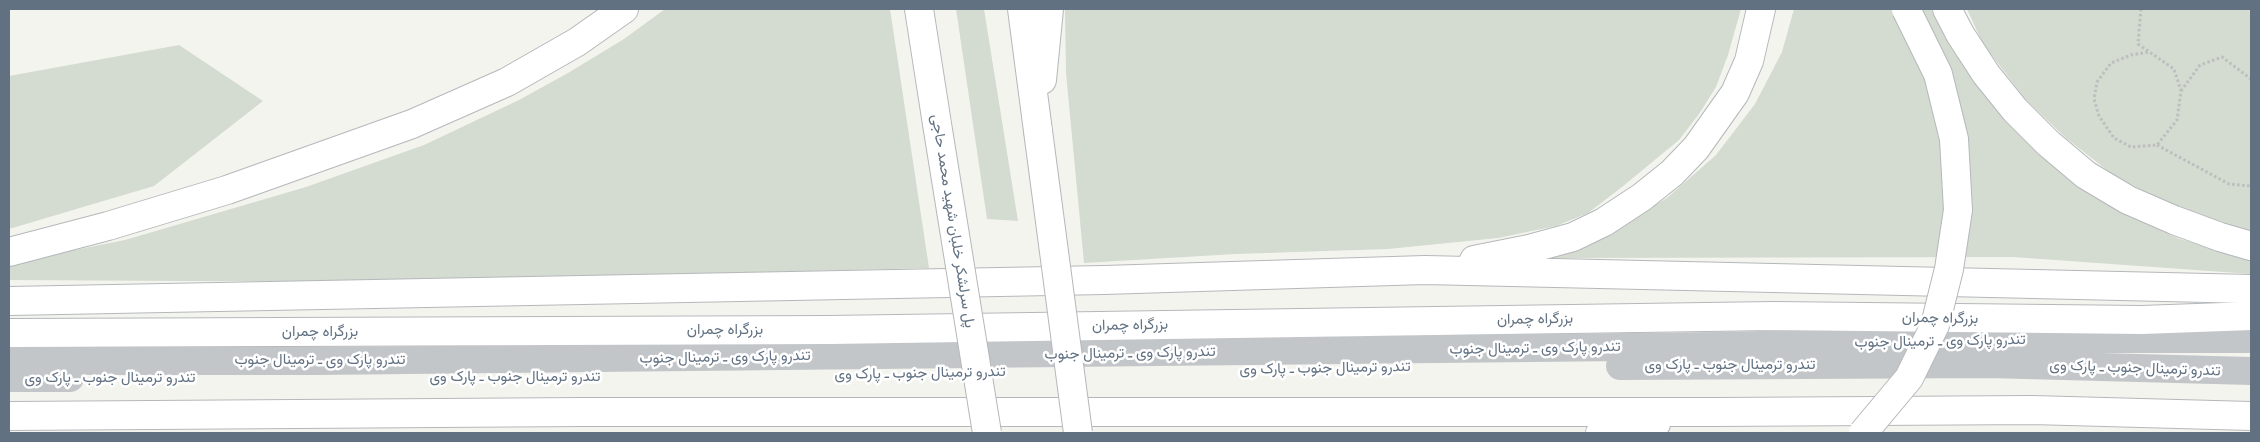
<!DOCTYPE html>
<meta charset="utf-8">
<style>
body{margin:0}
#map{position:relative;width:2260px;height:442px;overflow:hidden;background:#f4f4ef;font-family:Figtree,sans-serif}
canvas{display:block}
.frame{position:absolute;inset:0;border:10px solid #617182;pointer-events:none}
</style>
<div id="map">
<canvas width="2260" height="442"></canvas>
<div class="frame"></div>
</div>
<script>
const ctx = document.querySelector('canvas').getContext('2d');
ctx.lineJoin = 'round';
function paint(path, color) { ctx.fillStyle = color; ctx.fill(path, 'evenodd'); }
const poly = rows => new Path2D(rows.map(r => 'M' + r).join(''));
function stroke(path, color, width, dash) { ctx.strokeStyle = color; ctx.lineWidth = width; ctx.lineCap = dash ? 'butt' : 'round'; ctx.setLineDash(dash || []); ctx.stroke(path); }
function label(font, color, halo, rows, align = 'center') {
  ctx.font = font + ' Figtree,Vazirmatn,sans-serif'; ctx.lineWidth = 5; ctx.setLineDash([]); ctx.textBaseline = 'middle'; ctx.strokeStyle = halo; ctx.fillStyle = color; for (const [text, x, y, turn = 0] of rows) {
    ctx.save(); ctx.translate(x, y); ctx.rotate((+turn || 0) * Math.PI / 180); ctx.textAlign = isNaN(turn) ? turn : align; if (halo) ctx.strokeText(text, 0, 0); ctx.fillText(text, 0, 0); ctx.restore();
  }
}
const green = poly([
 [665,9,890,9,929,268,371,282,9,280,9,263,125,240,306,187,424,145,519,100,568,73,624,39],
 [956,9,984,9,1018,221,987,219],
 [1065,9,1741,9,1728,55,1716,87,1699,114,1679,140,1622,187,1588,213,1556,226,1498,238,1388,249,1235,254,1084,263,1066,73],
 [1794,9,1931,9,1956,55,2008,123,2058,170,2121,211,2180,239,2251,259,2251,274,2013,257,1534,258,1603,236,1667,198,1716,155,1755,104,1782,52],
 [1967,9,2251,9,2251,234,2188,211,2149,194,2112,174,2066,138,2027,101,1983,44],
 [179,45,263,101,154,186,9,229,9,76]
]);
const path = poly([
 [2141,9,2138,44,2174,69,2181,91,2177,120,2157,145,2131,147,2114,138,2099,116,2094,99,2097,82,2111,63,2131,55,2149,52],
 [2181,91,2200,65,2222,57,2251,79],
 [2157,145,2229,184,2251,186]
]);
const minor = poly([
 [9,358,91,361,317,361,1718,346,2009,339,2251,339],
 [1620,366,1988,364,2251,371],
 [9,378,70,378]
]);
const highway = poly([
 [919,9,937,124],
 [1022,9,1038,131],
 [1947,9,1960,34,1986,74,2015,110,2048,143,2086,175,2128,200,2174,220,2220,237,2251,246],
 [1042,80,1049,9],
 [9,252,108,226,227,190,412,124,507,82,577,42,624,9],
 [1474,260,1529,249,1573,237,1604,222,1642,197,1672,173,1696,148,1735,93,1749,61,1761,9],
 [9,301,1104,280,1425,270,2251,289],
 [9,333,829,330,1773,316,2142,320,2251,316],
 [9,416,581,412,1717,412,2032,410,2251,416],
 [1600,433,1656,424]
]);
const highwayBridge = poly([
 [937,124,987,433],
 [1038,131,1078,433],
 [1863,433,1909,378,1935,325,1949,269,1958,210,1954,139,1938,74,1906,9]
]);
const streetNames = [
 ["پل سرلشکر خلبان شهید محمد حاجی",953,221,81],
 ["بزرگراه چمران",1940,318,1],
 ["بزرگراه چمران",1535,319,-1],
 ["بزرگراه چمران",1130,325,-1],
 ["بزرگراه چمران",725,330],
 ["بزرگراه چمران",320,332],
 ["تندرو پارک وی ـ ترمینال جنوب",1940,341,-1],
 ["تندرو پارک وی ـ ترمینال جنوب",1535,348,-1],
 ["تندرو پارک وی ـ ترمینال جنوب",1130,353,-1],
 ["تندرو پارک وی ـ ترمینال جنوب",725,357,-1],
 ["تندرو پارک وی ـ ترمینال جنوب",320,360],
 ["تندرو ترمینال جنوب ـ پارک وی",1730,365],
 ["تندرو ترمینال جنوب ـ پارک وی",1325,368,-1],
 ["تندرو ترمینال جنوب ـ پارک وی",2135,368,2],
 ["تندرو ترمینال جنوب ـ پارک وی",920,373,-1],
 ["تندرو ترمینال جنوب ـ پارک وی",515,377],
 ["تندرو ترمینال جنوب ـ پارک وی",110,378]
];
paint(green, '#d4dbd0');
stroke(highway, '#b5b8bb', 30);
stroke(path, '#bcbec0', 3, [2.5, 2.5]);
stroke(minor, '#c3c6c9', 28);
stroke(highway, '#fff', 28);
stroke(highwayBridge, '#b5b8bb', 30, []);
stroke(highwayBridge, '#fff', 28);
label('15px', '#617182', '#fff', streetNames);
</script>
